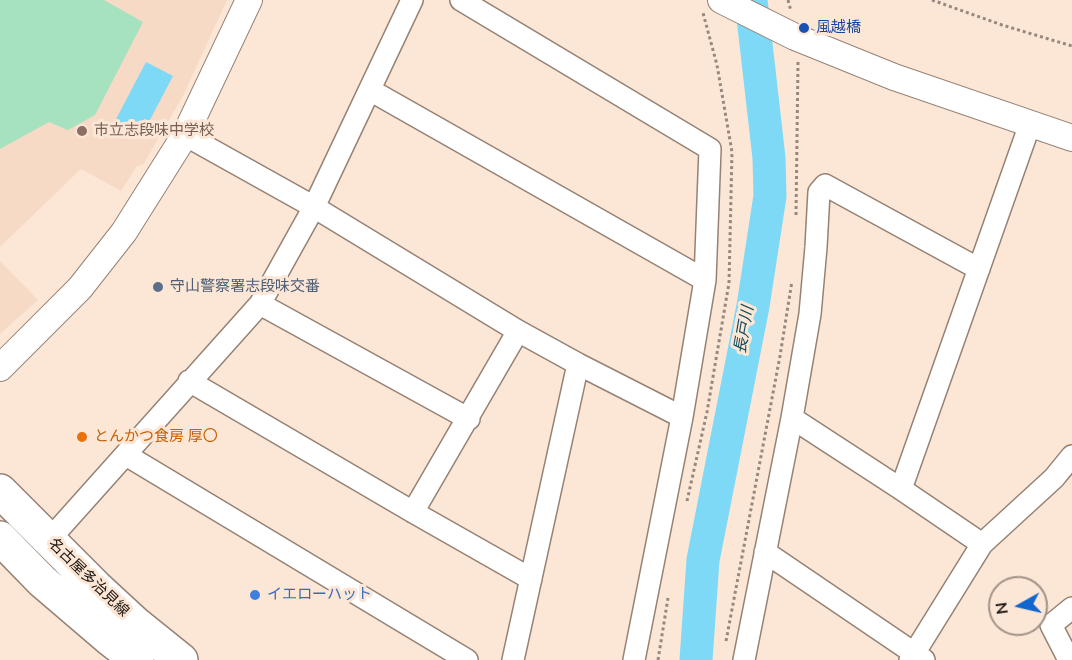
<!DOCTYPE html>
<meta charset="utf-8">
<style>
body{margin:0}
#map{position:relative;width:1072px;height:660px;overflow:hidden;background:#fce7d7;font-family:"Nunito Sans",sans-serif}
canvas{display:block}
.north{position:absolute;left:988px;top:576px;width:60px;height:60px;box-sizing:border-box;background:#fce7d7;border:2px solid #a29287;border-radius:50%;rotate:262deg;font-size:16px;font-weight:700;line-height:24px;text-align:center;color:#1a130e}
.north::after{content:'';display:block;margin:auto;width:21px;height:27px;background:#1266d0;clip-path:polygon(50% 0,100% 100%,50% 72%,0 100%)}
</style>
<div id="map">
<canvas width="1072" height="660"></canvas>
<div class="north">N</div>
</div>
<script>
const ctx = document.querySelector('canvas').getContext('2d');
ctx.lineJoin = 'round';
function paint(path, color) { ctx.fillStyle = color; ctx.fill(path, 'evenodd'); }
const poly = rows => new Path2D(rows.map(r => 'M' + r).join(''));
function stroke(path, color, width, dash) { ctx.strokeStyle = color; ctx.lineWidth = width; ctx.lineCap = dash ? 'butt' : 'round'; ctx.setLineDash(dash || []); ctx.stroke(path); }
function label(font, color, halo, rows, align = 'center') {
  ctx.font = font + ' "Nunito Sans","Noto Sans JP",sans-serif'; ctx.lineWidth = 6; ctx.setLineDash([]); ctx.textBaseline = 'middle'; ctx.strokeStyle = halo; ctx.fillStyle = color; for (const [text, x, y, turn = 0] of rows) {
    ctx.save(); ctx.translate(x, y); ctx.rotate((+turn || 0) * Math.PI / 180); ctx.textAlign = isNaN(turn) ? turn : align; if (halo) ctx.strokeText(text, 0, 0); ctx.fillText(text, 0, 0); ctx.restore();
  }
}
const built = poly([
 [0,0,227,0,183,96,143,165,137,166,121,191,81,169,0,247],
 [0,261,38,300,0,334]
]);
const green = poly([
 [0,0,104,0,143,22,95,115,68,130,49,122,0,149]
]);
const water = poly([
 [146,62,173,76,141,137,114,123]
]);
const river = poly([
 [696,660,703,560,753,306,770,196,769,158,751,0]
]);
const path = poly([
 [788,0,791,11],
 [932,0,1002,25,1072,46],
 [796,215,798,62],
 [687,501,707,412,729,283,732,152,717,65,703,13],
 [726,641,780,356,792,281],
 [658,660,668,598]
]);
const minor = poly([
 [461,0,710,149,705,280,682,417,634,660],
 [370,90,705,280],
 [185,135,314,207,518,331,578,364,682,417],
 [260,304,469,419],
 [189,381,413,512,531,579],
 [792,418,901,489,982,544],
 [126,455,467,660],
 [901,489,1030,124],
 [413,512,518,331],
 [49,540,260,304,314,207,412,0],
 [765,552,924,660],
 [513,660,578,364],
 [744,660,792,418,810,314,816,247,819,192,825,185,979,269],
 [910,660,982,544,1054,478,1072,456],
 [1069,660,1051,625,1072,608]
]);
const tertiary = poly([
 [721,0,795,37,894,77,1072,138],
 [0,368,80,288,124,232,185,135,249,0]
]);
const primary = poly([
 [0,491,96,587,135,623,181,660],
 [0,538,42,581,111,640,137,660]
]);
const markers = [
 [804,28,6,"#1a4fb4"],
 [82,131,6,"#8d6e63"],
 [158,287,6,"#5c6f8a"],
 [82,437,6,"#e8710a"],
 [255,595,6,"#3f7fe0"]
];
const transitNames = [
 ["風越橋",816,28]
];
const educationNames = [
 ["市立志段味中学校",94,131]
];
const serviceNames = [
 ["守山警察署志段味交番",170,287]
];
const foodNames = [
 ["とんかつ食房 厚〇",94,437]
];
const streetNames = [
 ["名古屋多治見線",88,578,44]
];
const shopNames = [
 ["イエローハット",267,595]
];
const waterNames = [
 ["長戸川",745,330,-80]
];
paint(built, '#f6dac6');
paint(green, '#a6e2bf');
paint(water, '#7dd9f6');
stroke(river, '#7dd9f6', 33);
stroke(minor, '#958274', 24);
stroke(tertiary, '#958274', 28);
stroke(primary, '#958274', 36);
stroke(path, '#97887d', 3, [3, 3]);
stroke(minor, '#fff', 21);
stroke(tertiary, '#fff', 26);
stroke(primary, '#fff', 33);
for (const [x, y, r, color] of markers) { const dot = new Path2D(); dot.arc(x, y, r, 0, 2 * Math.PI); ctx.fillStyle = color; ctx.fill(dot); stroke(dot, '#fce7d7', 2); }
label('15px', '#164399', '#fce7d7', transitNames, 'left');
label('15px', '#785e54', '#fce7d7', educationNames, 'left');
label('15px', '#4e5e75', '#fce7d7', serviceNames, 'left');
label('15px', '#c56008', '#fce7d7', foodNames, 'left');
label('15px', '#1a130e', '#fce7d7', streetNames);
label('15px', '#366cbe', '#fce7d7', shopNames, 'left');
label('italic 16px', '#114857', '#fce7d7', waterNames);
</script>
